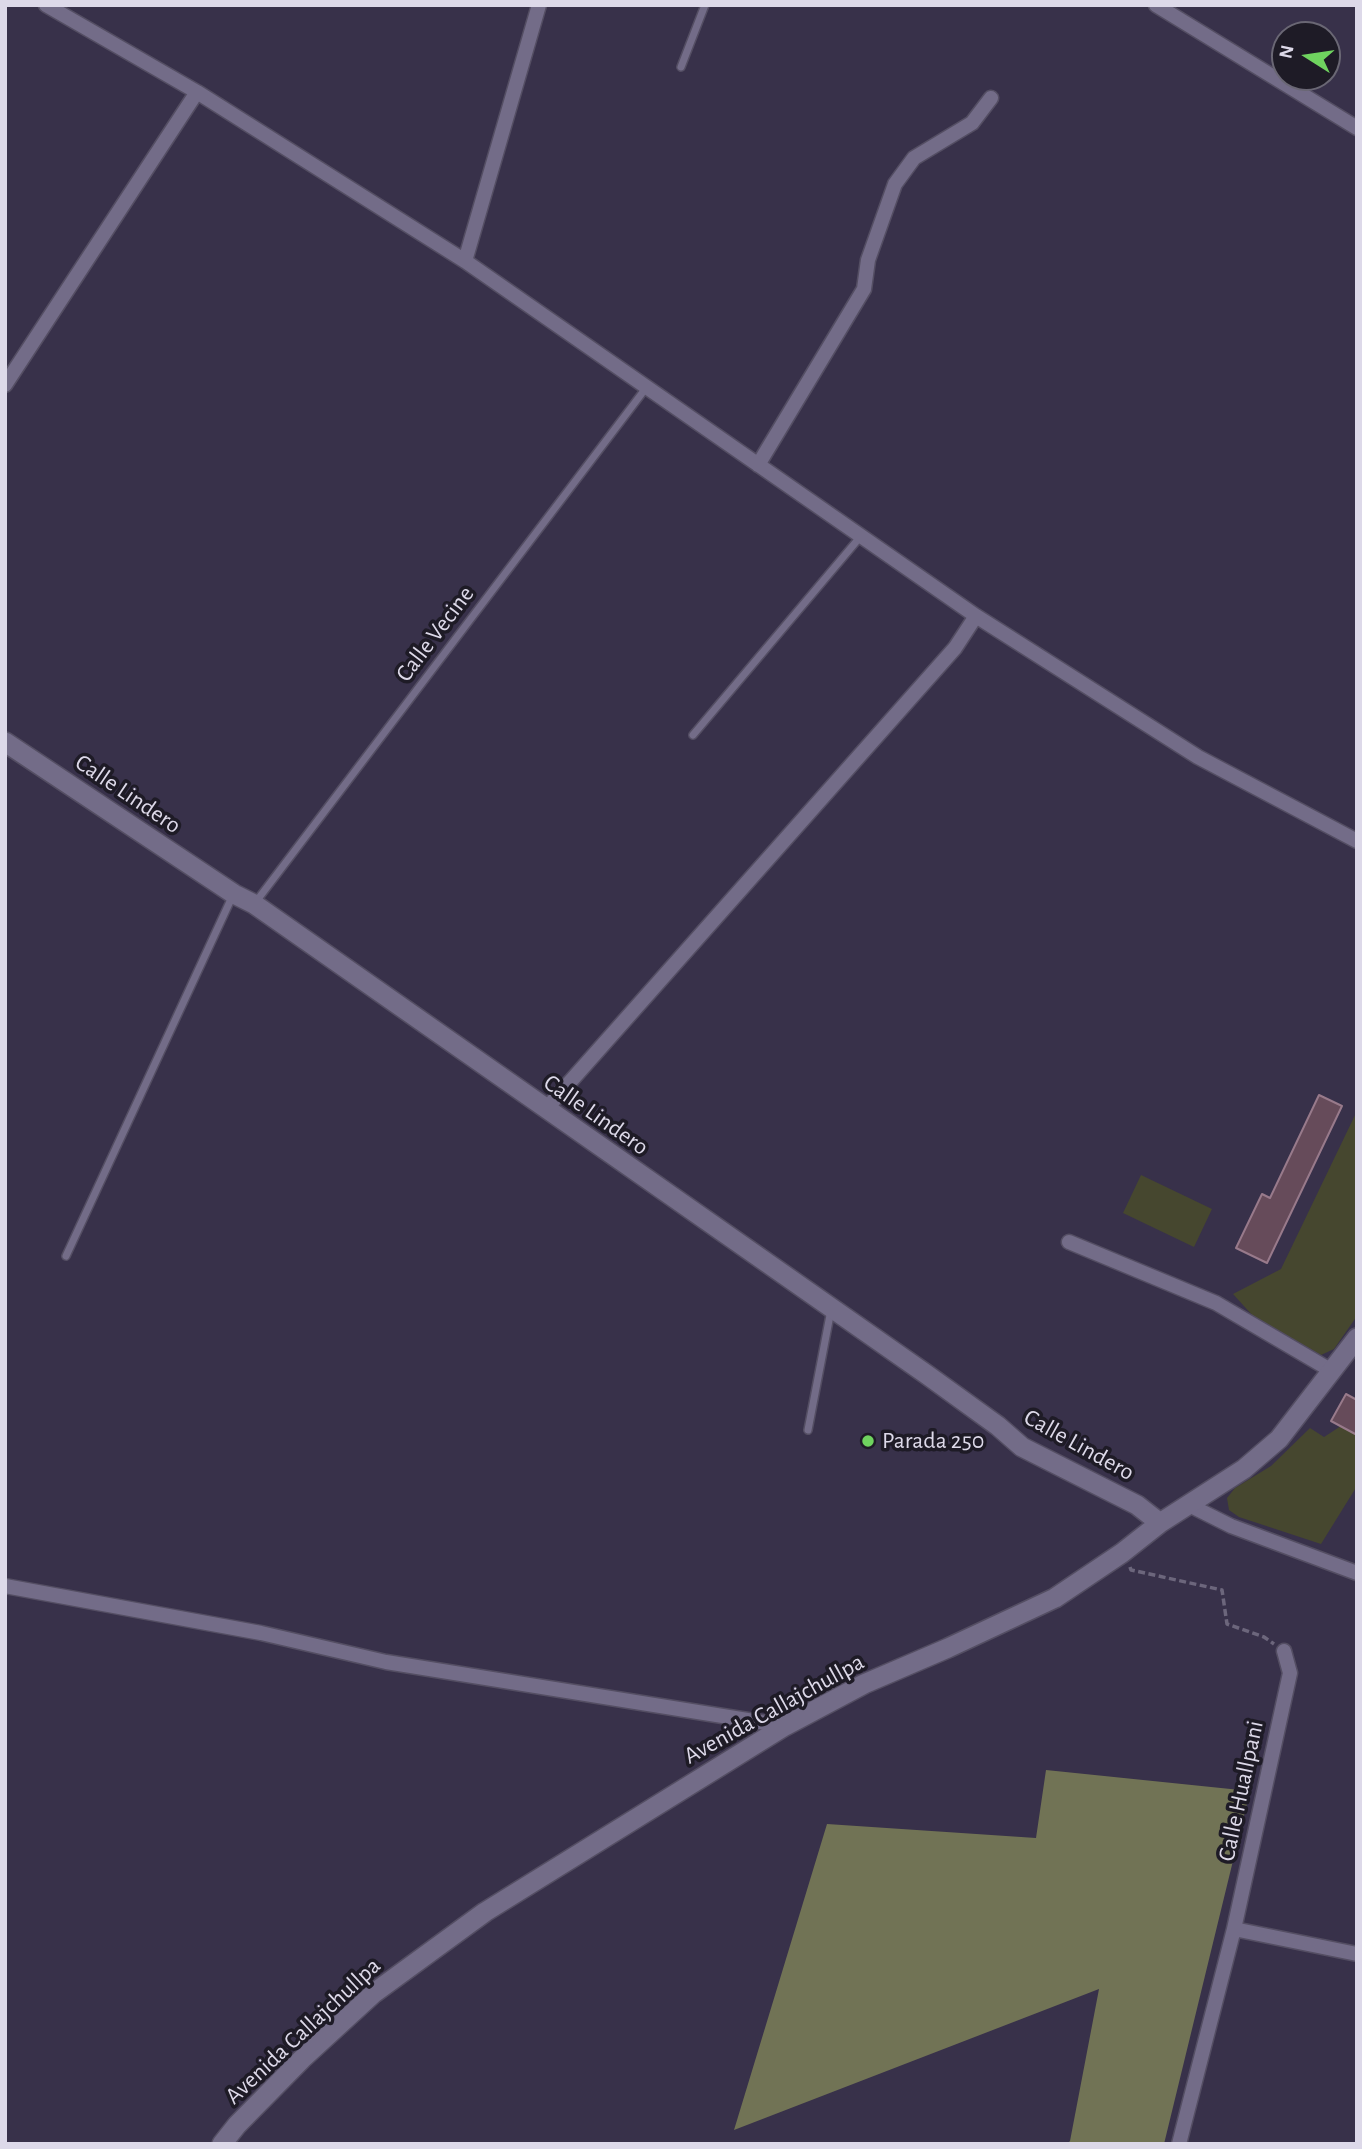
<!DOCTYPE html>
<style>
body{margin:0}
#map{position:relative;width:1362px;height:2149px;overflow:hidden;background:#38314a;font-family:"Alegreya Sans",sans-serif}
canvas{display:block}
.frame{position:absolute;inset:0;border:7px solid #ddd9e9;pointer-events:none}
.north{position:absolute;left:1271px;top:21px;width:70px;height:70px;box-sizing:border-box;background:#1e1b26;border:2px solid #6a6774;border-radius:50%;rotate:282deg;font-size:19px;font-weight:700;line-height:28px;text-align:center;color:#ddd9e9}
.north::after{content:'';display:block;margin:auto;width:24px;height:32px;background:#6fd35f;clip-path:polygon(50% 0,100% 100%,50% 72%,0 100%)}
</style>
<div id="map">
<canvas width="1362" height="2149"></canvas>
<div class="frame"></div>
<div class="north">N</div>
</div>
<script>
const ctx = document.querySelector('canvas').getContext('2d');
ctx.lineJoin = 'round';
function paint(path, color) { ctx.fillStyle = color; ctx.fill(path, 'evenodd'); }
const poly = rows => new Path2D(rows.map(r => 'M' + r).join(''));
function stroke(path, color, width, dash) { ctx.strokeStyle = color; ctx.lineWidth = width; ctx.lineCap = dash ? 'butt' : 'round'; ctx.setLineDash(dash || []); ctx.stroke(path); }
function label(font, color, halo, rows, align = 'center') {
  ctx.font = font + ' "Alegreya Sans",sans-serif'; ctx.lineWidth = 7; ctx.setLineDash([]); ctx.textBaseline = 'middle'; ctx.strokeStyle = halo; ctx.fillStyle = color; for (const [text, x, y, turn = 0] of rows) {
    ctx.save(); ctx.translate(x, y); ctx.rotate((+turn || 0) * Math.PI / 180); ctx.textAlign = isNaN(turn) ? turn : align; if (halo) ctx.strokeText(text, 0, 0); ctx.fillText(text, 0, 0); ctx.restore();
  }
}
const green = poly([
 [1357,1111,1357,1316,1334,1349,1321,1355,1253,1316,1233,1294,1281,1269],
 [1141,1175,1212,1209,1194,1247,1123,1213],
 [1341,1426,1357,1435,1357,1486,1321,1544,1239,1517,1229,1510,1227,1498,1235,1488,1271,1466,1310,1428,1324,1437]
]);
const forest = poly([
 [1046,1770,1250,1791,1164,2144,1067,2144,1070,2141,1099,1989,734,2130,827,1824,1036,1838]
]);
const building = poly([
 [1319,1095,1342,1106,1267,1263,1236,1248,1262,1194,1270,1198,1319,1095],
 [1346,1394,1357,1400,1357,1435,1331,1421,1346,1394]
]);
const path = poly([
 [1130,1567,1131,1570,1222,1590,1227,1624,1264,1637,1274,1644]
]);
const lane = poly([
 [681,67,705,5],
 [693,735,861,536],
 [255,903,646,388],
 [66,1256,233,895],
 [808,1430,831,1310]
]);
const street = poly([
 [46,5,197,92,465,261,976,616,1198,757,1357,841],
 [1156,5,1357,128],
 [465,261,539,5],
 [5,385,197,92],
 [758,465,864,289,868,260,895,184,914,158,972,123,991,98],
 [546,1109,955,648,976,616],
 [1069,1242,1216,1303,1332,1371],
 [1189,1505,1231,1526,1357,1573],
 [5,1586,261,1633,386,1662,785,1726],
 [1234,1929,1357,1954],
 [1179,2144,1234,1929,1290,1673,1284,1651]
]);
const secondary = poly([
 [5,742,234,894,254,904,926,1374,998,1426,1022,1447,1137,1505,1160,1523],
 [222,2144,237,2125,302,2059,374,1993,485,1912,785,1726,864,1684,948,1648,1055,1598,1122,1553,1160,1523,1244,1469,1279,1439,1357,1338]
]);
const markers = [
 [868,1441,7,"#6fd35f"]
];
const streetNames = [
 ["Calle Vecine",435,634,-53],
 ["Calle Lindero",128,794,34],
 ["Calle Lindero",596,1115,35],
 ["Calle Lindero",1079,1445,29],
 ["Avenida Callajchullpa",774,1709,-29],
 ["Calle Huallpani",1241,1791,-78],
 ["Avenida Callajchullpa",303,2031,-43]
];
const poiNames = [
 ["Parada 250",882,1441]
];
paint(green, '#46472f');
paint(forest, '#717355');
paint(building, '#664b5a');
stroke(building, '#987a8b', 2);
stroke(lane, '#544e63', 10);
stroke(street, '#544e63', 17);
stroke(secondary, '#544e63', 22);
stroke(path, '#6c667c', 3.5, [7, 3.5]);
stroke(lane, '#736c88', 7);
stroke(street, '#736c88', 14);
stroke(secondary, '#736c88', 19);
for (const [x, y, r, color] of markers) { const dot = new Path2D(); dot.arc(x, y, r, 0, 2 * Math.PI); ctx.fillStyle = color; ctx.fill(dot); stroke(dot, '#1e1b26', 2.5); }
label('24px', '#ddd9e9', '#1e1b26', streetNames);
label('24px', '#ddd9e9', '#1e1b26', poiNames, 'left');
</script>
